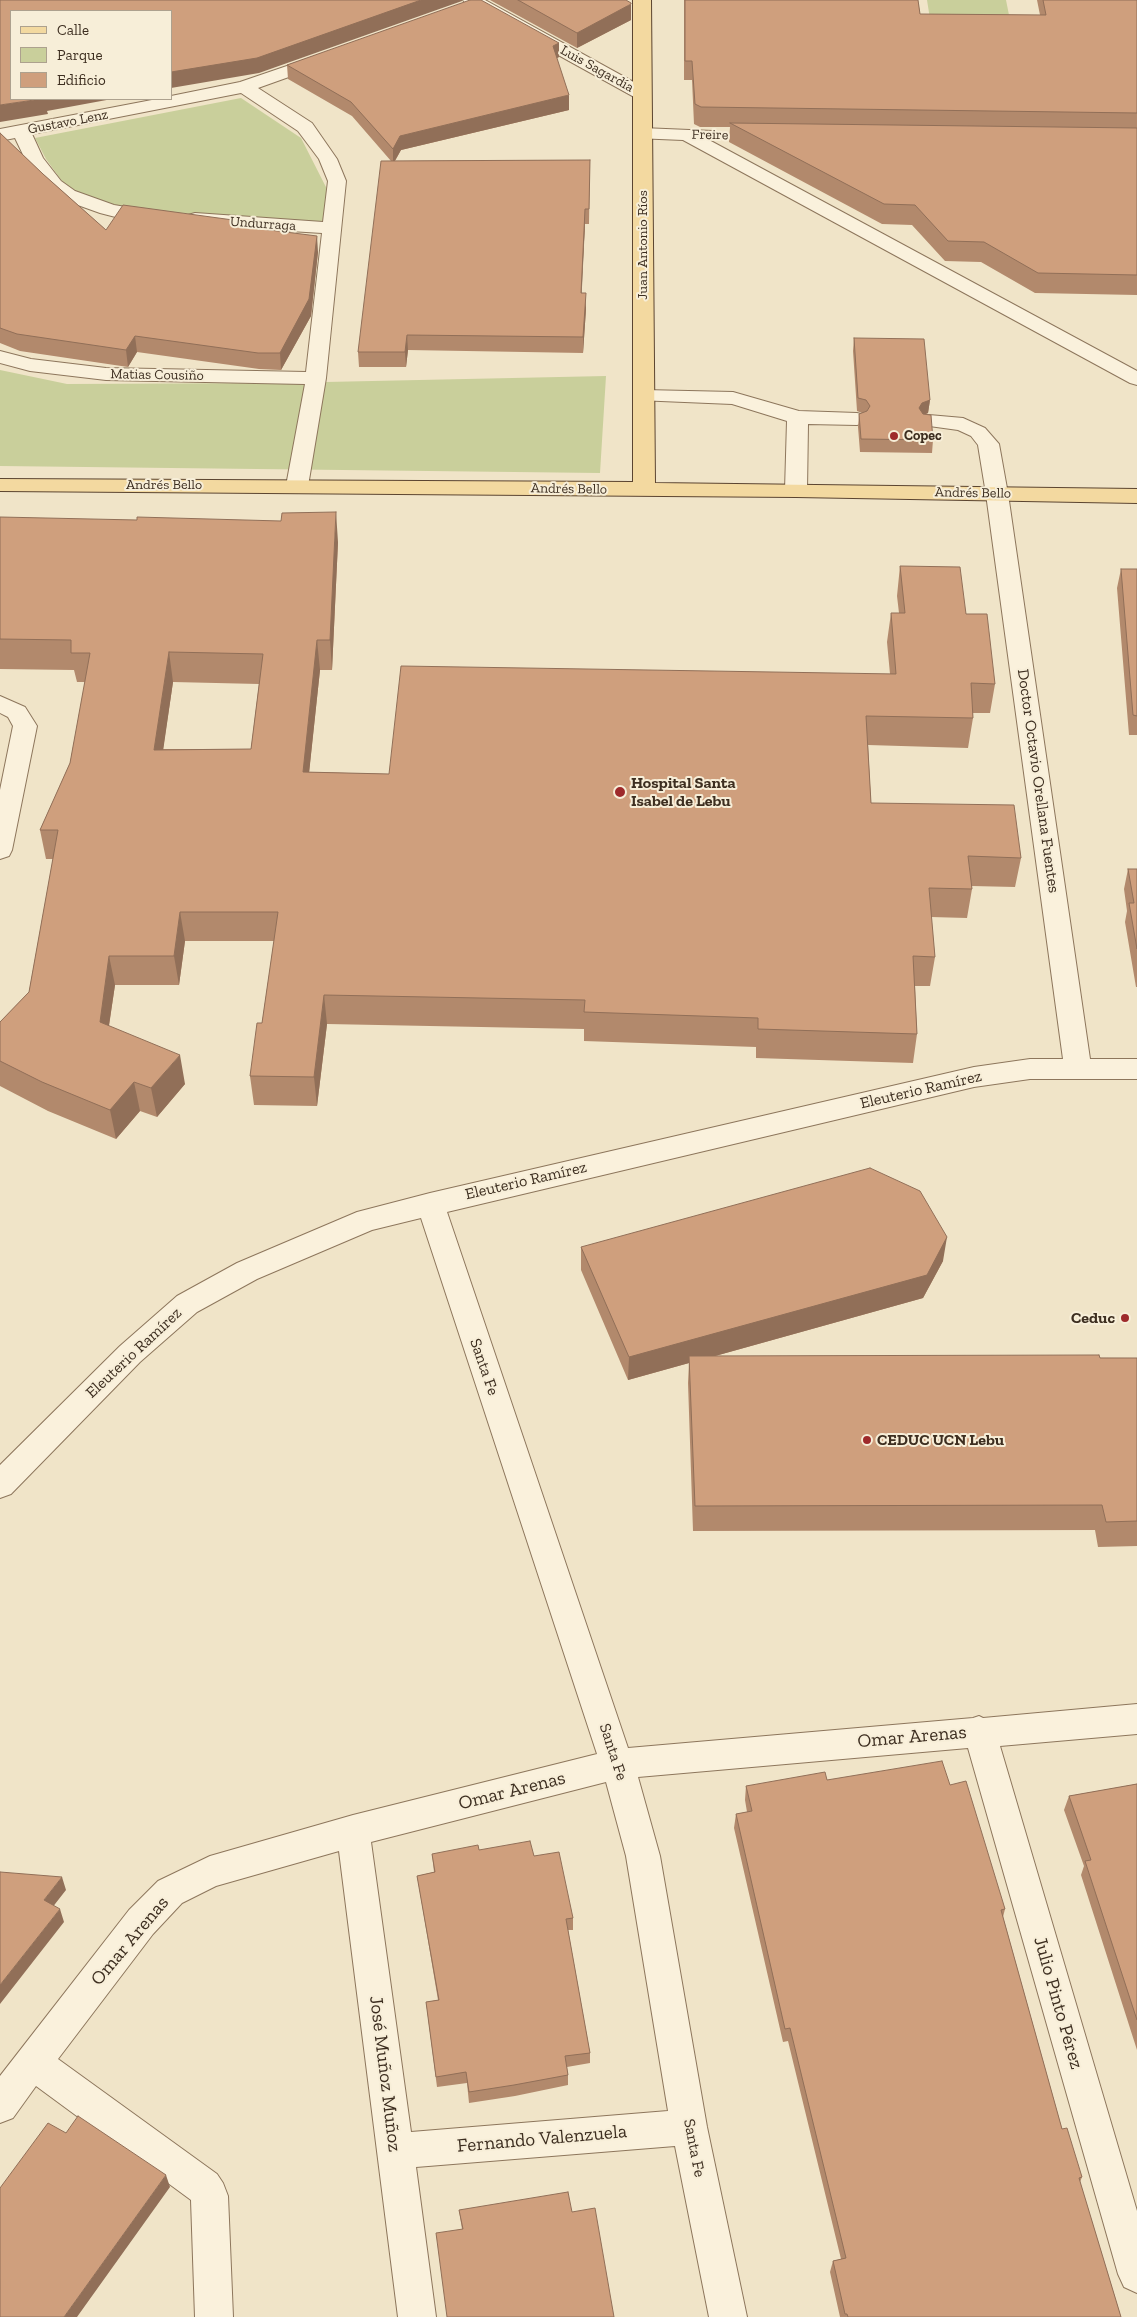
<!DOCTYPE html>
<meta charset="utf-8">
<style>
body{margin:0}
#map{position:relative;width:1137px;height:2317px;overflow:hidden;background:#f0e4c8;font-family:"Zilla Slab",serif}
canvas{display:block}
.legend{position:absolute;left:10px;top:10px;width:162px;height:90px;box-sizing:border-box;background:#f7eed8;border:1px solid #ada18e;margin:0;padding:6px 9px;list-style:none;font-size:15px;color:#3d2e20}
.legend li{display:flex;align-items:center;gap:10px;height:25px}
.legend b{width:25px;border:1px solid #ada18e}
</style>
<div id="map">
<canvas width="1137" height="2317"></canvas>
<ul class="legend">
<li><b style="height:6px;background:#f3d9a0"></b>Calle</li>
<li><b style="height:14px;background:#c9cf9b"></b>Parque</li>
<li><b style="height:14px;background:#cf9f7d"></b>Edificio</li>
</ul>
</div>
<script>
const ctx = document.querySelector('canvas').getContext('2d');
ctx.lineJoin = 'round';
function paint(path, color) { ctx.fillStyle = color; ctx.fill(path, 'evenodd'); }
const poly = rows => new Path2D(rows.map(r => 'M' + r).join(''));
function stroke(path, color, width, dash) { ctx.strokeStyle = color; ctx.lineWidth = width; ctx.lineCap = dash ? 'butt' : 'round'; ctx.setLineDash(dash || []); ctx.stroke(path); }
function label(font, color, halo, rows, align = 'center') {
  ctx.font = font + ' "Zilla Slab",serif'; ctx.lineWidth = 4; ctx.setLineDash([]); ctx.textBaseline = 'middle'; ctx.strokeStyle = halo; ctx.fillStyle = color; for (const [text, x, y, turn = 0] of rows) {
    ctx.save(); ctx.translate(x, y); ctx.rotate((+turn || 0) * Math.PI / 180); ctx.textAlign = isNaN(turn) ? turn : align; if (halo) ctx.strokeText(text, 0, 0); ctx.fillText(text, 0, 0); ctx.restore();
  }
}
const green = poly([
 [927,0,1006,0,1010,20,930,19],
 [241,98,301,138,330,195,324,220,316,223,133,210,113,206,78,193,64,184,46,159,35,138],
 [0,370,67,384,279,383,606,376,600,473,0,466]
]);
const service = poly([
 [644,390,733,392,799,411,857,413,864,415,867,419,864,423,857,425,808,424,807,490,804,495,796,497,788,495,785,490,787,421,732,404,637,400,634,396,637,392,644,390],
 [929,415,963,418,985,428,999,444,1008,494,1005,499,997,501,989,499,986,494,978,445,971,436,958,430,922,425,919,421,922,417,929,415]
]);
const minor = poly([
 [463,0,485,0,648,90,651,94,648,98,642,99,636,98,466,4,463,0],
 [322,54,328,55,331,59,328,63,258,88,312,123,337,159,346,181,326,378,308,486,305,491,297,492,289,491,286,486,305,384,106,380,30,371,0,363,0,351,31,359,106,368,306,372,322,233,195,225,188,223,185,219,188,215,195,213,323,222,328,181,319,159,298,131,241,93,32,134,43,158,61,181,75,191,114,205,161,213,164,217,161,221,154,223,131,221,100,213,61,199,47,189,27,163,15,138,0,141,0,129,157,99,171,99,171,96,240,82,322,54],
 [642,128,713,131,715,135,709,140,1137,371,1137,385,1130,383,683,140,635,138,633,134,635,130,642,128],
 [997,487,1005,489,1008,494,1090,1059,1137,1059,1137,1079,1030,1079,974,1087,447,1212,628,1748,973,1718,979,1716,983,1718,1137,1704,1137,1734,1000,1746,1137,2211,1137,2293,1124,2287,1118,2274,968,1748,638,1777,660,1856,707,2127,747,2317,709,2317,675,2146,416,2167,436,2317,398,2317,339,1851,216,1886,182,1903,153,1934,58,2059,217,2174,223,2183,228,2196,233,2317,195,2317,191,2200,36,2086,13,2118,0,2123,0,2076,129,1910,158,1881,210,1856,353,1815,597,1754,421,1218,372,1230,257,1279,197,1312,140,1362,11,1494,0,1498,0,1465,120,1346,177,1296,237,1263,357,1212,430,1193,974,1067,1030,1059,1063,1059,986,494,989,489,997,487],
 [606,1782,626,1856,668,2111,411,2132,371,1842,606,1782],
 [0,696,25,707,37,726,12,850,9,856,0,859,0,790,13,726,8,717,0,713,0,696]
]);
const primary = poly([
 [633,0,651,0,655,483,1137,489,1137,503,796,497,0,491,0,479,633,482,633,0]
]);
const wall = poly([
 [490,0,626,0,631,20,577,48],
 [684,0,918,0,920,14,1040,15,1037,0,1137,0,1137,295,1035,293,981,262,945,261,912,225,882,224,729,142,730,127,700,127,694,124,692,80,684,80],
 [559,43,559,57,557,58,569,110,401,150,395,161,590,160,589,224,585,224,581,293,586,309,583,353,408,350,406,367,359,367,358,352,391,161,352,116,288,79,287,65],
 [0,133,43,174,106,230,233,220,233,225,318,252,311,316,281,370,259,369,137,352,128,367,20,351,0,343],
 [854,338,930,400,928,413,926,414,933,440,932,453,860,452,858,427,859,414,862,413,857,411,853,351],
 [0,517,338,542,332,670,320,670,309,772,389,774,890,674,887,642,891,613,899,613,897,596,900,566,966,614,995,684,990,713,973,713,973,718,968,748,868,745,871,803,1021,858,1015,887,972,886,972,889,967,918,931,917,935,957,930,986,915,986,917,1034,913,1063,756,1058,756,1047,584,1041,584,1029,327,1024,317,1106,254,1105,250,1076,262,1023,274,941,185,941,179,985,115,985,109,1026,185,1084,157,1117,140,1111,116,1139,48,1111,0,1086,0,1022,29,992,53,859,46,859,40,830,70,763,85,682,77,682,74,670,0,669],
 [173,682,259,684,251,749,163,749],
 [1121,569,1137,569,1137,735,1129,735,1117,588],
 [1128,869,1137,869,1137,987,1136,987,1125,922,1127,911,1124,889],
 [581,1247,943,1261,923,1298,715,1356,1137,1358,1137,1546,1098,1547,1095,1530,693,1531,688,1383,689,1363,628,1380,581,1270],
 [827,1780,950,1785,1005,1909,1003,1917,1062,2129,1082,2177,1080,2182,1121,2317,840,2317,830,2272,833,2261,841,2259,788,2041,783,2042,734,1828,736,1814,747,1812,745,1800,746,1786],
 [1137,1784,1137,2050,1081,1875,1084,1866,1064,1810,1069,1796],
 [479,1850,534,1856,573,1918,573,1930,568,1930,590,2053,590,2063,567,2067,568,2075,568,2085,515,2096,469,2103,467,2083,437,2087,426,2002,438,2000,419,1887,417,1876,434,1872,432,1854],
 [459,2210,572,2212,462,2229]
]);
const shadedWall = poly([
 [421,0,462,0,462,1,259,73,171,88,171,72],
 [631,4,631,20,577,48,577,33],
 [559,43,559,57,553,60,553,46],
 [569,95,569,110,401,150,393,164,393,149,400,136],
 [41,99,112,99,47,111,48,114,0,122,0,105],
 [585,209,585,224,581,308,581,293],
 [233,220,235,236,230,225],
 [317,236,318,252,311,316,281,370,280,353],
 [586,293,586,309,583,353,583,337],
 [407,335,408,350,406,367,405,352],
 [135,336,137,352,128,367,126,350],
 [930,400,928,413,920,416,919,408,922,403],
 [336,512,338,542,332,670,330,640],
 [317,640,320,670,306,802,303,772],
 [169,652,173,682,159,779,154,750],
 [180,912,185,941,179,985,174,956],
 [109,956,115,985,105,1051,100,1022],
 [324,995,327,1024,317,1106,314,1077],
 [180,1055,185,1084,157,1117,151,1088],
 [134,1082,140,1111,116,1139,110,1110],
 [947,1237,943,1261,923,1298,690,1363,689,1356,689,1363,628,1380,629,1357],
 [62,1877,66,1890,48,1913,44,1900],
 [60,1909,64,1922,0,2004,0,1985],
 [166,2175,170,2187,77,2317,64,2317]
]);
const building = poly([
 [0,0,421,0,257,58,171,72,171,11,11,11,11,99,41,99,0,105,0,0],
 [470,0,481,0,559,43,553,46,569,95,400,136,393,149,351,102,287,65,470,0],
 [518,0,626,0,631,3,631,4,577,33,518,0],
 [685,0,918,0,920,14,1046,15,1043,0,1137,0,1137,113,701,107,695,104,692,61,685,61,685,0],
 [730,123,1137,128,1137,275,1038,273,984,242,948,241,915,205,884,204,730,123],
 [0,133,43,174,106,230,123,205,233,220,230,225,317,236,309,299,280,353,258,353,135,336,126,350,17,334,0,328,0,133],
 [590,160,589,209,585,209,583,252,581,293,586,293,583,337,407,335,405,352,358,352,381,161,590,160],
 [854,338,924,339,930,400,922,403,919,408,923,414,931,415,933,440,861,439,859,414,867,411,870,406,866,400,858,398,854,338],
 [336,512,330,640,317,640,303,772,389,774,401,666,896,674,891,613,905,613,900,566,960,567,966,614,987,614,995,684,971,683,973,718,866,716,871,803,1014,805,1021,858,968,856,972,889,929,888,935,957,913,956,917,1034,758,1029,758,1018,584,1012,585,1000,324,995,314,1077,250,1076,257,1023,262,1023,278,912,180,912,174,956,109,956,100,1022,180,1055,151,1088,134,1082,110,1110,42,1082,0,1061,0,1022,29,992,58,830,40,830,70,763,90,653,71,653,71,640,0,639,0,517,137,520,137,517,281,521,282,513,336,512],
 [169,652,263,654,251,749,154,750,169,652],
 [1121,569,1137,569,1137,716,1133,715,1121,569],
 [1128,869,1137,869,1137,949,1129,903,1134,903,1128,869],
 [870,1168,920,1191,947,1237,927,1275,629,1357,581,1247,870,1168],
 [1099,1355,1100,1358,1137,1358,1137,1521,1106,1522,1102,1505,695,1506,689,1356,1099,1355],
 [942,1761,950,1785,966,1781,1005,1909,1001,1910,1062,2129,1067,2128,1082,2177,1079,2178,1121,2317,848,2317,847,2314,845,2314,833,2261,846,2258,790,2028,785,2029,736,1814,752,1811,746,1786,825,1772,827,1780,942,1761],
 [1137,1784,1137,2020,1085,1861,1091,1860,1069,1796,1137,1784],
 [530,1841,534,1856,559,1852,573,1918,566,1919,590,2053,565,2056,568,2075,514,2085,469,2092,466,2072,436,2077,426,2002,439,2000,417,1876,435,1872,432,1854,478,1845,479,1850,530,1841],
 [0,1872,62,1877,44,1900,60,1909,0,1985,0,1872],
 [78,2116,166,2175,64,2317,0,2317,0,2188,48,2123,66,2133,78,2116],
 [568,2192,572,2212,595,2208,614,2317,447,2317,436,2233,463,2229,459,2210,568,2192]
]);
const markers = [
 [894,436,5,"#9e2a2b"],
 [620,792,6,"#9e2a2b"],
 [1125,1318,5,"#9e2a2b"],
 [867,1440,5,"#9e2a2b"]
];
const farStreetnames = [
 ["Luis Sagardía",597,69,29],
 ["Gustavo Lenz",68,122,-11],
 ["Freire",710,135,1],
 ["Undurraga",263,224,4],
 ["Juan Antonio Ríos",643,245,-90],
 ["Matias Cousiño",157,375,1],
 ["Andrés Bello",164,485],
 ["Andrés Bello",569,489,1],
 ["Andrés Bello",973,493,1]
];
const farPoinames = [
 ["Copec",904,436]
];
const streetNames = [
 ["Doctor Octavio Orellana Fuentes",1038,781,82],
 ["Eleuterio Ramírez",921,1090,-13],
 ["Eleuterio Ramírez",526,1181,-13],
 ["Eleuterio Ramírez",134,1353,-43],
 ["Santa Fe",484,1367,71],
 ["Santa Fe",613,1752,72],
 ["Santa Fe",694,2148,79]
];
const poiNames = [
 ["Hospital Santa",631,783],
 ["Isabel de Lebu",631,801],
 ["Ceduc",1115,1318,"right"],
 ["CEDUC UCN Lebu",877,1440]
];
const nearStreetnames = [
 ["Omar Arenas",912,1737,-5],
 ["Omar Arenas",512,1791,-14],
 ["Omar Arenas",130,1941,-50],
 ["Julio Pinto Pérez",1058,2003,74],
 ["José Muñoz Muñoz",385,2074,83],
 ["Fernando Valenzuela",542,2139,-5]
];
paint(green, '#c9cf9b');
stroke(service, '#8d765c', 2);
stroke(minor, '#8d765c', 2);
stroke(primary, '#5b4430', 2);
paint(service, '#faf1dc');
paint(minor, '#faf1dc');
paint(primary, '#f3d9a0');
paint(wall, '#b2896c');
paint(shadedWall, '#916f58');
paint(building, '#cf9f7d');
stroke(building, '#916f58', 1);
for (const [x, y, r, color] of markers) { const dot = new Path2D(); dot.arc(x, y, r, 0, 2 * Math.PI); ctx.fillStyle = color; ctx.fill(dot); stroke(dot, '#f7eed8', 2); }
label('14px', '#3d2e20', '#f7eed8', farStreetnames);
label('bold 14px', '#3d2e20', '#f7eed8', farPoinames, 'left');
label('16px', '#3d2e20', '#f7eed8', streetNames);
label('bold 16px', '#3d2e20', '#f7eed8', poiNames, 'left');
label('19px', '#3d2e20', '#f7eed8', nearStreetnames);
</script>
